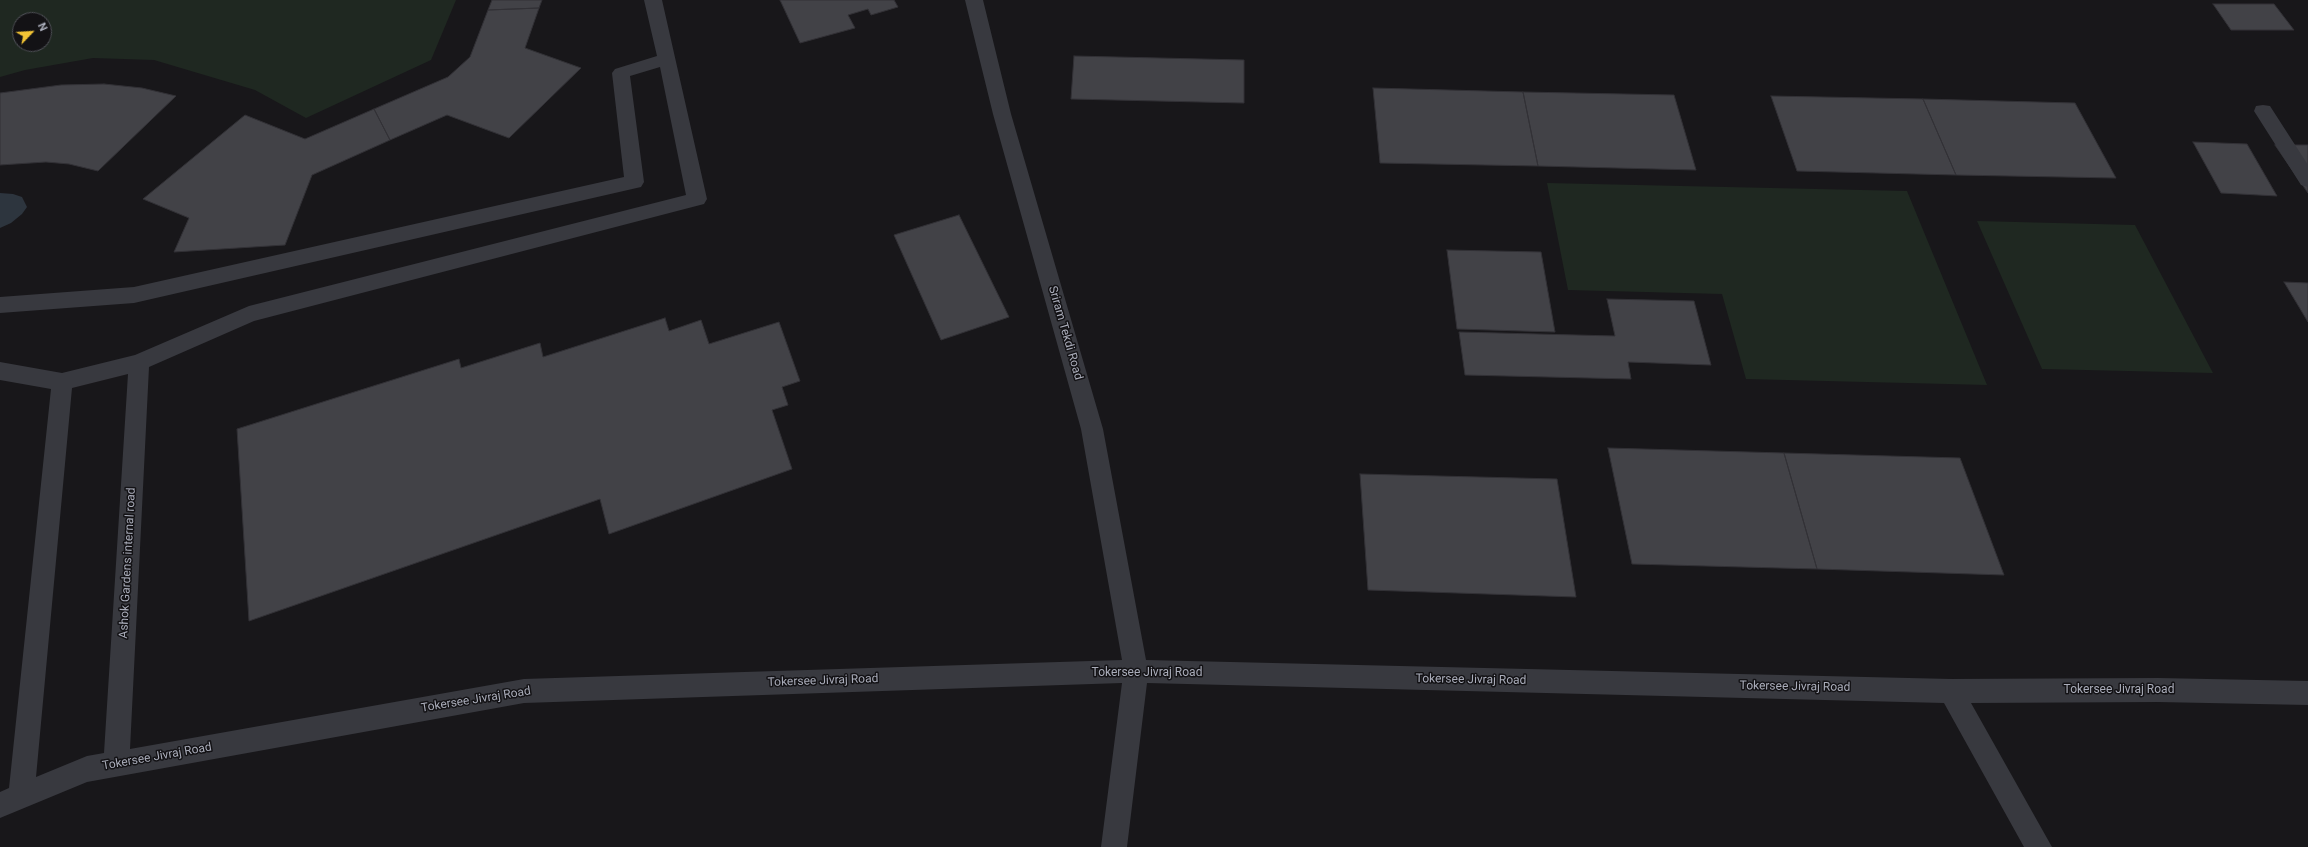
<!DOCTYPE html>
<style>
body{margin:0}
#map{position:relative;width:2308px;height:847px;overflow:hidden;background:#18171a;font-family:Roboto,sans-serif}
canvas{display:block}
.north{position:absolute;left:12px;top:12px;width:40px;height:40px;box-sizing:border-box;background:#131215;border:1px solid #4f5057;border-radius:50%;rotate:65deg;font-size:11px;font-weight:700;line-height:16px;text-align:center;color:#aaadba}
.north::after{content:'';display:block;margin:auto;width:14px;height:18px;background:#f4c535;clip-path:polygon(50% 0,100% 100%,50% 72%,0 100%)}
</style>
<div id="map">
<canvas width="2308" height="847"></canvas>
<div class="north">N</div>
</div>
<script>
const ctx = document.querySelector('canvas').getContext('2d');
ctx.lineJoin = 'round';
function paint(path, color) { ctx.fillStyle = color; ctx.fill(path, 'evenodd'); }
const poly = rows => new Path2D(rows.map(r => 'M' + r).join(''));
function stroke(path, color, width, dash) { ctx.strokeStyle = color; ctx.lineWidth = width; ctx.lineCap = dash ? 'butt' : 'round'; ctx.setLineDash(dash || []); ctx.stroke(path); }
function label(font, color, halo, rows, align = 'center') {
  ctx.font = font + ' Roboto,sans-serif'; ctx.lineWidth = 3; ctx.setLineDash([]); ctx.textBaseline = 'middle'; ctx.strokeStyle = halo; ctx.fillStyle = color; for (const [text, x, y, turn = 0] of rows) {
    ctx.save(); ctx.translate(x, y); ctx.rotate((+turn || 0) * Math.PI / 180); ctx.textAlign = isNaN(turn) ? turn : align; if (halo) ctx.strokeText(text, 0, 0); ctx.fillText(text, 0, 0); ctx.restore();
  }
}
const green = poly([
 [0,0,456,0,431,60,306,118,255,90,154,60,93,58,25,70,0,77],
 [20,20,44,20,44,44,20,44],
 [1547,183,1907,191,1987,385,1746,379,1722,294,1568,290],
 [1977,221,2135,225,2213,373,2042,369]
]);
const water = poly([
 [0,193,13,194,22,197,27,207,22,214,11,223,0,228]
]);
const building = poly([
 [492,0,542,0,539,8,488,10,492,0],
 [780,0,894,0,898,7,871,15,868,9,848,15,855,28,800,43,780,0],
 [2213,4,2274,4,2294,30,2231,30,2213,4],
 [539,8,525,48,581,68,509,138,447,115,390,140,374,109,448,77,470,57,488,10,539,8],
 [1074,56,1244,60,1244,103,1071,99,1074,56],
 [104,84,142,88,176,96,98,171,69,164,46,162,0,165,0,93,61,85,104,84],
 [1373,88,1523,92,1538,166,1380,163,1373,88],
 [1523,92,1674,95,1696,170,1538,166,1523,92],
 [1771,96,1923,99,1956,175,1797,171,1771,96],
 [1923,99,2075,103,2116,178,1956,175,1923,99],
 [374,109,390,140,312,175,285,245,174,252,189,218,143,199,245,115,305,139,374,109],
 [2193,142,2247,144,2277,196,2221,193,2193,142],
 [2275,145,2308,145,2308,193,2275,145],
 [959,215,1009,317,941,340,894,235,959,215],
 [1447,250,1541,252,1555,332,1457,329,1447,250],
 [2284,282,2308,283,2308,322,2284,282],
 [1607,299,1694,301,1711,365,1628,362,1631,379,1465,375,1459,332,1615,336,1607,299],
 [665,318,669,331,701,320,709,344,779,322,800,381,782,387,788,405,772,410,792,469,609,534,600,499,249,621,237,429,459,359,461,368,540,343,543,357,665,318],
 [1608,448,1784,453,1817,569,1632,564,1608,448],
 [1784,453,1960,458,2004,575,1817,569,1784,453],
 [1360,474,1557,479,1576,597,1368,590,1360,474]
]);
const minor = poly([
 [644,0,662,0,707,199,704,204,254,321,149,367,130,749,524,679,1122,660,1081,429,993,114,965,0,983,0,1011,114,1103,429,1146,660,1951,679,2158,678,2308,681,2308,705,2158,702,1971,703,2052,847,2024,847,1944,703,1147,683,1127,847,1101,847,1122,683,524,703,87,782,0,818,0,792,9,788,51,389,0,380,0,362,62,373,135,355,249,306,686,195,660,67,630,76,644,182,641,187,134,303,0,313,0,297,134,287,624,177,612,73,615,69,657,56,644,0],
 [128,374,104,753,87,756,36,777,72,388,128,374],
 [2263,105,2270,106,2308,165,2308,187,2301,185,2254,111,2256,106,2263,105]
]);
const streetNames = [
 ["Sriram Tekdi Road",1065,333,74],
 ["Ashok Gardens internal road",128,563,-87],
 ["Tokersee Jivraj Road",1147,673],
 ["Tokersee Jivraj Road",1471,680,1],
 ["Tokersee Jivraj Road",823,681,-2],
 ["Tokersee Jivraj Road",1795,687,1],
 ["Tokersee Jivraj Road",2119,690],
 ["Tokersee Jivraj Road",476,700,-9],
 ["Tokersee Jivraj Road",157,757,-10]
];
paint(green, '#1f2821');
paint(water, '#2d353e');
paint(building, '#424247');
stroke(building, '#323136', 1);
paint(minor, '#38393f');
label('12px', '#aaadba', '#131215', streetNames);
</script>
